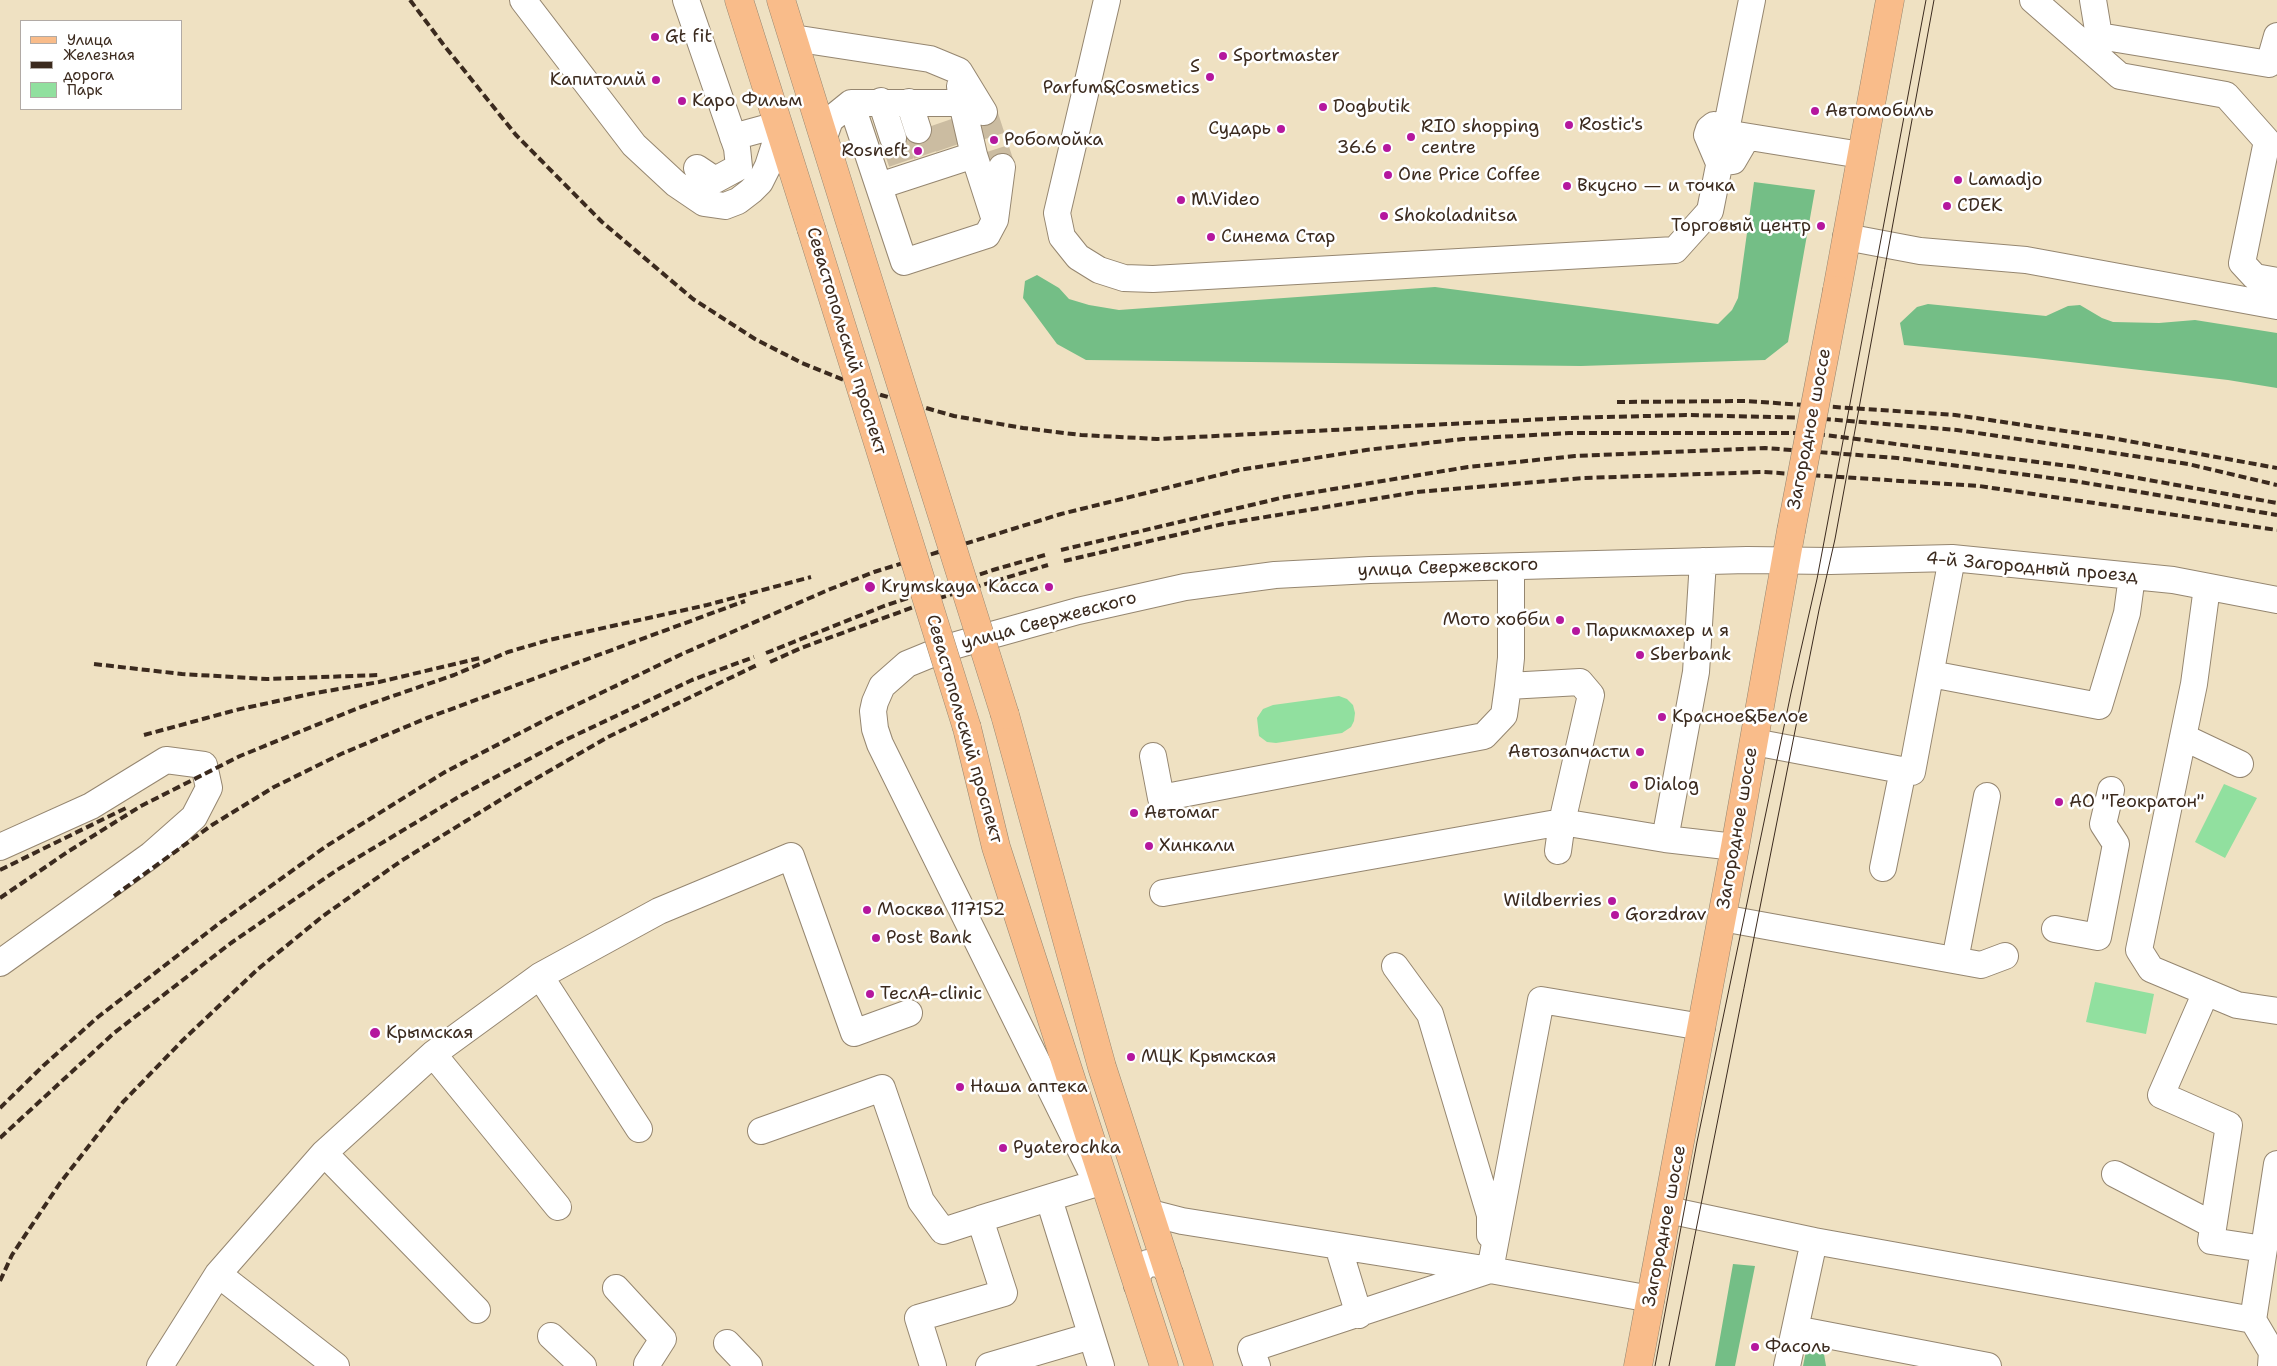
<!DOCTYPE html>
<meta charset="utf-8">
<style>
body{margin:0}
#map{position:relative;width:2277px;height:1366px;overflow:hidden;background:#efe1c2;font-family:"Shantell Sans",sans-serif}
canvas{display:block}
.legend{position:absolute;left:20px;top:20px;width:162px;height:90px;box-sizing:border-box;background:#fff;border:1px solid #b1aaa5;margin:0;padding:6px 9px;list-style:none;font-size:15px;color:#3b2a1e}
.legend li{display:flex;align-items:center;gap:10px;height:25px}
.legend b{width:25px;border:1px solid #b1aaa5}
</style>
<div id="map">
<canvas width="2277" height="1366"></canvas>
<ul class="legend">
<li><b style="height:6px;background:#f9bc8a"></b>Улица</li>
<li><b style="height:6px;background:#3b2a1e"></b>Железная дорога</li>
<li><b style="height:14px;background:#91e09f"></b>Парк</li>
</ul>
</div>
<script>
const ctx = document.querySelector('canvas').getContext('2d');
ctx.lineJoin = 'round';
function paint(path, color) { ctx.fillStyle = color; ctx.fill(path, 'evenodd'); }
const poly = rows => new Path2D(rows.map(r => 'M' + r).join(''));
function stroke(path, color, width, dash) { ctx.strokeStyle = color; ctx.lineWidth = width; ctx.lineCap = dash ? 'butt' : 'round'; ctx.setLineDash(dash || []); ctx.stroke(path); }
function label(font, color, halo, rows, align = 'center') {
  ctx.font = font + ' "Shantell Sans",sans-serif'; ctx.lineWidth = 5; ctx.setLineDash([]); ctx.textBaseline = 'middle'; ctx.strokeStyle = halo; ctx.fillStyle = color; for (const [text, x, y, turn = 0] of rows) {
    ctx.save(); ctx.translate(x, y); ctx.rotate((+turn || 0) * Math.PI / 180); ctx.textAlign = isNaN(turn) ? turn : align; if (halo) ctx.strokeText(text, 0, 0); ctx.fillText(text, 0, 0); ctx.restore();
  }
}
const green = poly([
 [1339,696,1347,699,1353,705,1355,713,1354,721,1351,727,1342,733,1276,743,1267,742,1259,736,1257,718,1263,709,1273,705],
 [2224,784,2257,798,2225,858,2195,842],
 [2095,982,2154,994,2146,1034,2086,1022]
]);
const forest = poly([
 [1754,182,1815,190,1788,342,1765,360,1581,366,1086,360,1057,344,1023,298,1025,281,1037,275,1059,288,1069,299,1089,305,1119,310,1435,287,1718,324,1732,310,1738,298],
 [1928,304,2046,316,2068,306,2080,305,2102,318,2113,322,2159,323,2195,320,2277,333,2277,388,2228,380,2035,358,1904,345,1900,323,1917,307],
 [1733,1264,1755,1266,1735,1366,1715,1366],
 [1806,1351,1824,1354,1826,1366,1803,1366]
]);
const minorTunnel = poly([
 [984,112,1002,167],
 [940,123,950,152],
 [918,130,928,159],
 [893,138,903,167]
]);
const minor = poly([
 [523,0,634,145,676,184,704,203,725,206,738,201,751,191,760,182,768,166,779,132],
 [686,0,737,148,739,167,715,180,697,168],
 [1107,0,1057,213,1062,237,1078,257,1099,270,1124,278,1153,279,1675,250,1710,211,1752,0],
 [2033,0,2120,76,2226,95,2267,141,2242,263,2255,277,2277,281],
 [2093,0,2099,36,2269,64,2277,36],
 [793,38,930,59,959,71,984,112],
 [960,86,962,103,974,155,993,214],
 [881,101,893,138],
 [909,102,918,130],
 [851,103,904,262,987,235,995,220,1002,167],
 [733,137,777,125],
 [824,137,830,120,851,103,962,103],
 [1747,137,1733,161,1719,163,1707,135,1709,129,1714,125,1725,133,1861,155],
 [879,186,974,155],
 [1846,237,1920,251,2026,260,2277,306],
 [1511,567,1511,658,1508,686,1580,682,1591,695,1562,822,1558,851],
 [2207,587,2194,684,2139,950,2151,969,2237,1005,2277,1011],
 [1931,674,2099,706,2127,613,2132,576],
 [2183,737,2240,764],
 [1754,742,1912,772,1952,558],
 [1153,756,1161,798,1484,736,1504,715,1508,686],
 [1665,839,1696,672,1703,561],
 [0,847,91,806,166,760,204,765,209,788,194,817,151,855,0,963],
 [1883,868,1903,770],
 [1163,893,1562,822,1665,839,1735,847],
 [1722,918,1981,965,2005,956],
 [2055,929,2098,937,2116,844,2103,824,2111,790],
 [1955,960,1987,796],
 [1395,966,1430,1014,1490,1215,1490,1235],
 [540,976,639,1129],
 [2206,992,2161,1095,2229,1125,2211,1241,2264,1249],
 [433,1054,558,1207],
 [761,1131,882,1088,921,1201,943,1231,980,1219],
 [324,1153,477,1310],
 [2115,1174,2213,1225],
 [1094,1177,880,744,875,729,873,711,875,702,882,686,907,664,946,648,981,638,1078,611,1185,587,1275,575,1370,570,1747,560,1830,561,1952,558,2173,580,2277,600],
 [1049,1199,1101,1366],
 [1668,1210,1814,1241,1787,1366],
 [1151,1213,1182,1221,1490,1270,1651,1299],
 [1814,1241,2253,1320],
 [1338,1246,1359,1315],
 [1490,1270,1541,1000,1702,1027],
 [218,1274,336,1366],
 [1137,1285,1138,1272,1148,1263,1161,1264,1170,1274],
 [616,1288,663,1339,647,1364],
 [1795,1329,1988,1366],
 [551,1336,583,1366],
 [727,1343,749,1366],
 [160,1366,218,1274,324,1153,433,1054,540,976,659,911,791,856,854,1033,909,1013],
 [933,1366,918,1318,1004,1293,980,1219,1097,1183],
 [989,1366,1091,1336],
 [1257,1366,1251,1349,1487,1271],
 [2271,1366,2272,1352,2253,1320,2277,1164]
]);
const major = poly([
 [739,0,811,228],
 [781,0,855,238],
 [1837,290,1890,0],
 [1005,715,1102,1067,1199,1366],
 [967,728,996,847,1164,1366],
 [1638,1366,1735,847,1791,531]
]);
const tram = poly([
 [1655,1366,1697,1142,1791,693,1817,579,1926,0],
 [1669,1366,1819,610,1835,539,1934,0]
]);
const rail = poly([
 [410,0,443,44,516,135,602,222,693,299,755,339,802,363,881,395,954,416,1023,428,1081,435,1157,439,1566,418,1686,415,1814,418,1957,430,2188,464,2277,485],
 [1617,402,1745,401,1955,415,2106,437,2277,468],
 [1061,550,1285,497,1468,467,1575,456,1765,448,1897,458,2074,481,2277,515],
 [1064,561,1223,524,1417,492,1584,478,1763,472,1979,486,2277,530],
 [766,653,884,606,993,570,1045,555],
 [770,662,801,648,933,600,1048,565],
 [94,664,182,674,267,679,380,675],
 [144,735,236,710,310,694,379,682,480,658],
 [0,870,126,808],
 [114,896,212,825,274,787,341,754,427,718,745,601],
 [0,898,69,851,141,806,240,756,361,707,454,675,508,652,549,640,707,605,811,577],
 [0,1108,43,1066,98,1017,221,922,325,847,445,772,549,718,682,654,828,590,874,572,1061,514,1239,470,1366,450,1463,439,1569,433,1809,433,2076,467,2277,503],
 [0,1138,114,1033,231,943,337,870,460,796,561,742,692,680,754,657],
 [0,1281,12,1255,60,1183,123,1102,182,1041,258,969,323,916,401,861,518,789,608,737,757,665]
]);
const majorBridge = poly([
 [811,228,967,728],
 [855,238,1005,715],
 [1791,531,1837,290]
]);
const markers = [
 [655,37,5,"#b5179e"],
 [1223,56,5,"#b5179e"],
 [1210,77,5,"#b5179e"],
 [656,80,5,"#b5179e"],
 [682,101,5,"#b5179e"],
 [1323,107,5,"#b5179e"],
 [1815,111,5,"#b5179e"],
 [1569,125,5,"#b5179e"],
 [1281,129,5,"#b5179e"],
 [1411,137,5,"#b5179e"],
 [994,140,5,"#b5179e"],
 [1387,148,5,"#b5179e"],
 [918,151,5,"#b5179e"],
 [1388,175,5,"#b5179e"],
 [1958,180,5,"#b5179e"],
 [1567,186,5,"#b5179e"],
 [1181,200,5,"#b5179e"],
 [1947,206,5,"#b5179e"],
 [1384,216,5,"#b5179e"],
 [1821,226,5,"#b5179e"],
 [1211,237,5,"#b5179e"],
 [870,587,6,"#b5179e"],
 [1049,587,5,"#b5179e"],
 [1560,620,5,"#b5179e"],
 [1576,631,5,"#b5179e"],
 [1640,655,5,"#b5179e"],
 [1662,717,5,"#b5179e"],
 [1640,752,5,"#b5179e"],
 [1634,785,5,"#b5179e"],
 [2059,802,5,"#b5179e"],
 [1134,813,5,"#b5179e"],
 [1149,846,5,"#b5179e"],
 [1612,901,5,"#b5179e"],
 [867,910,5,"#b5179e"],
 [1615,915,5,"#b5179e"],
 [876,938,5,"#b5179e"],
 [870,994,5,"#b5179e"],
 [375,1033,6,"#b5179e"],
 [1131,1057,5,"#b5179e"],
 [960,1087,5,"#b5179e"],
 [1003,1148,5,"#b5179e"],
 [1755,1347,5,"#b5179e"]
];
const poiNames = [
 ["Gt fit",665,37],
 ["Sportmaster",1233,56],
 ["S",1200,67,"right"],
 ["Parfum&Cosmetics",1200,88,"right"],
 ["Капитолий",646,80,"right"],
 ["Каро Фильм",692,101],
 ["Dogbutik",1333,107],
 ["Автомобиль",1825,111],
 ["Rostic's",1579,125],
 ["RIO shopping",1421,127],
 ["centre",1421,148],
 ["Сударь",1271,129,"right"],
 ["Робомойка",1004,140],
 ["36.6",1377,148,"right"],
 ["Rosneft",908,151,"right"],
 ["One Price Coffee",1398,175],
 ["Lamadjo",1968,180],
 ["Вкусно — и точка",1577,186],
 ["M.Video",1191,200],
 ["CDEK",1957,206],
 ["Shokoladnitsa",1394,216],
 ["Торговый центр",1811,226,"right"],
 ["Синема Стар",1221,237],
 ["Krymskaya",881,587],
 ["Касса",1039,587,"right"],
 ["Мото хобби",1550,620,"right"],
 ["Парикмахер и я",1586,631],
 ["Sberbank",1650,655],
 ["Красное&Белое",1672,717],
 ["Автозапчасти",1630,752,"right"],
 ["Dialog",1644,785],
 ["АО \"Геократон\"",2069,802],
 ["Автомаг",1144,813],
 ["Хинкали",1159,846],
 ["Wildberries",1602,901,"right"],
 ["Москва 117152",877,910],
 ["Gorzdrav",1625,915],
 ["Post Bank",886,938],
 ["ТеслА-clinic",880,994],
 ["Крымская",386,1033],
 ["МЦК Крымская",1141,1057],
 ["Наша аптека",970,1087],
 ["Pyaterochka",1013,1148],
 ["Фасоль",1765,1347]
];
const streetNames = [
 ["Севастопольский проспект",846,341,73],
 ["Загородное шоссе",1810,429,-79],
 ["улица Свержевского",1448,568,-2],
 ["4-й Загородный проезд",2032,568,5],
 ["улица Свержевского",1049,621,-15],
 ["Севастопольский проспект",964,729,74],
 ["Загородное шоссе",1738,828,-80],
 ["Загородное шоссе",1665,1226,-79]
];
paint(green, '#91e09f');
paint(forest, '#74be86');
stroke(minorTunnel, '#cbbca1', 26, [26, 13]);
stroke(minor, '#958670', 28);
stroke(major, '#958670', 29);
stroke(minor, '#fff', 26);
stroke(major, '#f9bc8a', 28);
stroke(tram, '#3b2a1e', 1);
stroke(rail, '#3b2a1e', 4, [8, 4]);
stroke(majorBridge, '#958670', 29, []);
stroke(majorBridge, '#f9bc8a', 28);
for (const [x, y, r, color] of markers) { const dot = new Path2D(); dot.arc(x, y, r, 0, 2 * Math.PI); ctx.fillStyle = color; ctx.fill(dot); stroke(dot, '#fff', 2); }
label('18px', '#3b2a1e', '#fff', poiNames, 'left');
label('18px', '#3b2a1e', '#fff', streetNames);
</script>
